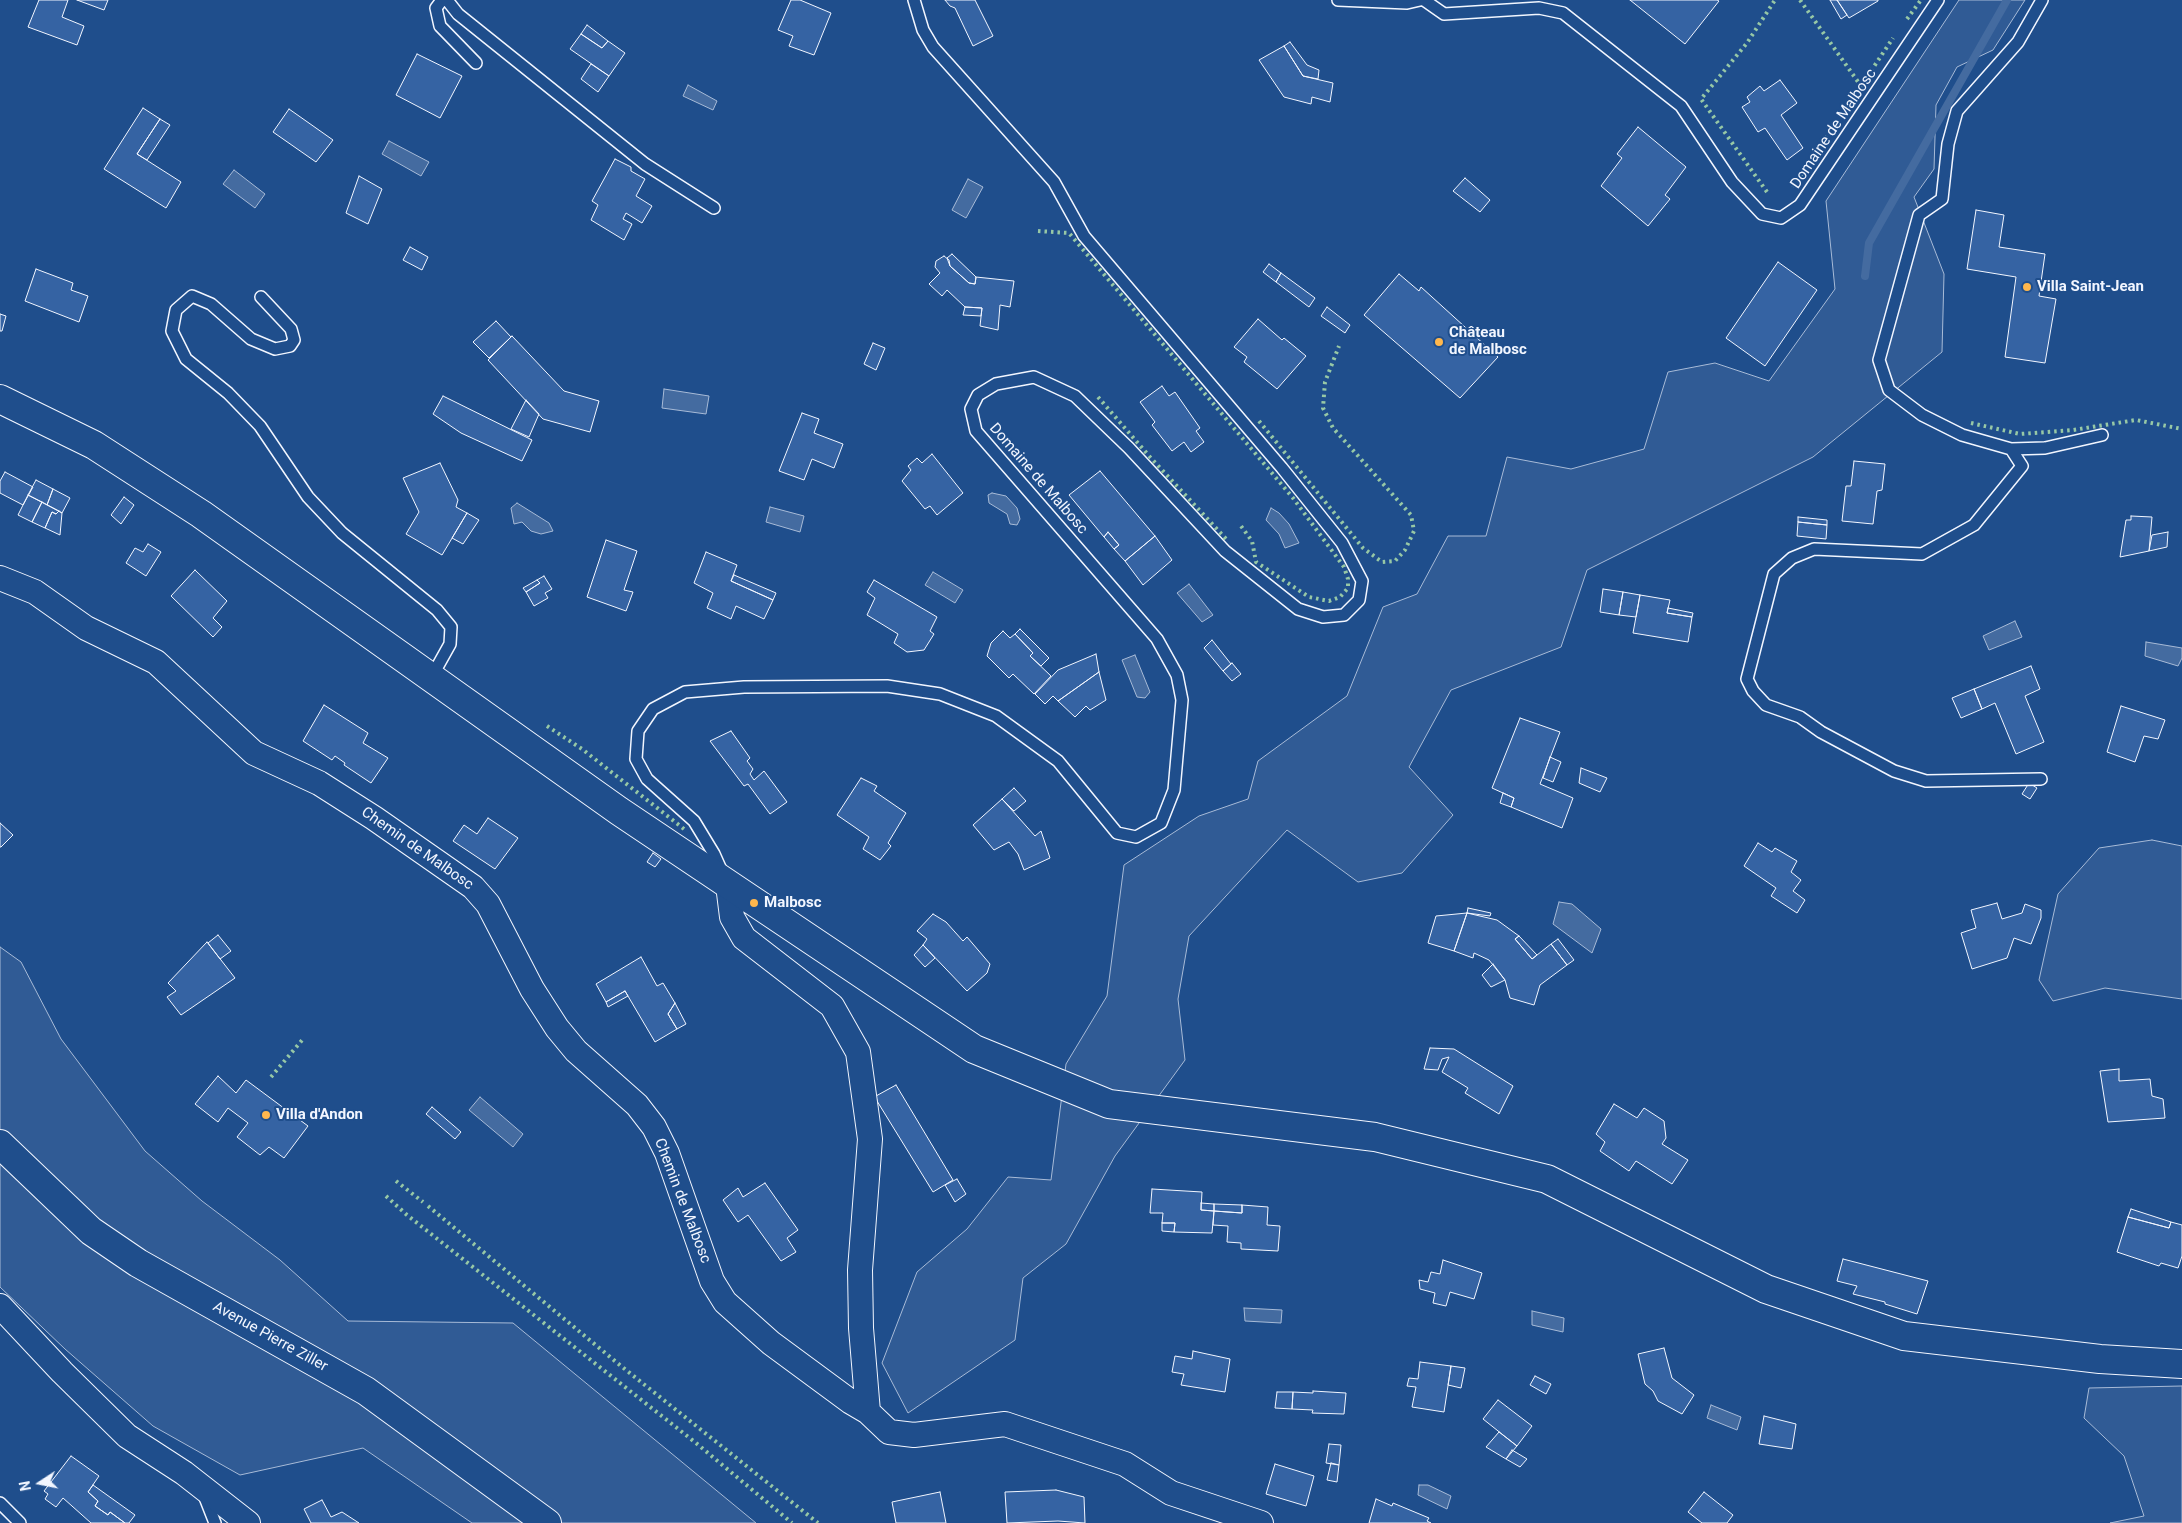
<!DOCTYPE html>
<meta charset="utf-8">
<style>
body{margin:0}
#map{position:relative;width:2182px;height:1523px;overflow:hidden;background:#1f4e8c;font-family:Roboto,sans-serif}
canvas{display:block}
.north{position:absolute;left:15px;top:1458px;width:50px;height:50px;-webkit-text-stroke:4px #1f4e8c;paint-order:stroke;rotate:259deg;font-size:14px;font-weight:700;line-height:20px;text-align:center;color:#f2f6ff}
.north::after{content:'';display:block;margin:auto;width:18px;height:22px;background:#f2f6ff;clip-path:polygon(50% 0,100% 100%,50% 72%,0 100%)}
</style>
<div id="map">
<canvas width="2182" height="1523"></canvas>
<div class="north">N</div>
</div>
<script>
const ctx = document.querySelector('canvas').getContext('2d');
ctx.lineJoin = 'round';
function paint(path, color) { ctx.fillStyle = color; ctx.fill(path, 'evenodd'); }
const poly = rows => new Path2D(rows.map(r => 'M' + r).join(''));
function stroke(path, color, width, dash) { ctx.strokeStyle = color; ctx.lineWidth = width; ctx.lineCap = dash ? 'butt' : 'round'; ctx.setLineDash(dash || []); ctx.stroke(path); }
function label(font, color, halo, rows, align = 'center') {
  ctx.font = font + ' Roboto,sans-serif'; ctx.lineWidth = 4; ctx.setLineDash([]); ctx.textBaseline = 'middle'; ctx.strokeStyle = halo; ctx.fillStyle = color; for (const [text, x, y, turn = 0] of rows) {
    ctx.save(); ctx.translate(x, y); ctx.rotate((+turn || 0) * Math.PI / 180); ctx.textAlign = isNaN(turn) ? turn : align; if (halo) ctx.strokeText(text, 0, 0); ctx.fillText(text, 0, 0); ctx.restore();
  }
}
const green = poly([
 [1959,0,2025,0,1993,50,1957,67,1936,105,1934,169,1914,197,1944,274,1942,352,1813,457,1587,570,1561,647,1451,690,1409,767,1453,815,1402,873,1358,882,1287,830,1189,936,1178,999,1185,1060,1115,1156,1066,1244,1023,1278,1015,1340,908,1413,882,1363,917,1272,967,1229,1008,1177,1051,1180,1066,1064,1107,996,1124,865,1199,816,1248,799,1258,761,1347,696,1383,607,1417,594,1448,536,1486,536,1507,457,1571,469,1644,449,1668,372,1715,363,1769,381,1835,289,1826,201,1959,0],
 [2152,840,2182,846,2182,999,2105,988,2053,1001,2039,980,2058,894,2099,848,2152,840],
 [0,947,21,962,61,1039,145,1151,202,1201,280,1260,348,1321,513,1323,756,1523,472,1523,363,1448,240,1475,153,1426,65,1349,0,1287,0,947],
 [2182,1386,2182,1523,2110,1523,2144,1516,2124,1456,2084,1418,2089,1388,2182,1386]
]);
const water = poly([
 [688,85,717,101,713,110,683,96,688,85],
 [389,141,429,162,421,176,382,154,389,141],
 [234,170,265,194,255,208,223,184,234,170],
 [968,179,983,187,966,218,952,210,968,179],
 [664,389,709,396,706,414,662,408,664,389],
 [992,493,1006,496,1017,508,1020,519,1017,525,1010,524,1007,514,989,503,988,495,992,493],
 [517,503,549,523,553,531,541,534,531,531,522,522,514,524,511,508,517,503],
 [770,507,804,516,800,532,766,522,770,507],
 [1271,508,1279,513,1289,524,1299,543,1285,548,1279,534,1266,520,1271,508],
 [933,572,963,590,955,603,925,585,933,572],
 [1189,584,1213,615,1202,622,1177,593,1189,584],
 [2015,621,2022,637,1989,650,1983,636,2015,621],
 [2146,642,2182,648,2182,658,2178,666,2145,656,2146,642],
 [1135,655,1150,692,1145,698,1137,697,1122,660,1135,655],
 [1559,902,1572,904,1601,929,1592,953,1553,924,1559,902],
 [480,1097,523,1134,513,1147,469,1110,480,1097],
 [1244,1308,1282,1310,1281,1323,1245,1321,1244,1308],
 [1532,1311,1564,1318,1563,1332,1532,1325,1532,1311],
 [1711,1405,1741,1417,1737,1430,1707,1418,1711,1405],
 [1419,1485,1428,1485,1451,1496,1447,1509,1418,1495,1419,1485]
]);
const stream = poly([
 [1865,276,1869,243,2007,0]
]);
const building = poly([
 [39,0,68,0,62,17,84,26,77,45,28,27,39,0],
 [77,0,108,0,104,10,77,0],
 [791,0,800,0,831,13,814,55,789,46,793,36,778,30,791,0],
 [945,0,975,0,993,36,973,46,955,8,950,6,945,0],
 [1630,0,1717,0,1719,1,1685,44,1630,0],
 [1830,0,1837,0,1847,15,1841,19,1830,0],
 [1837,0,1878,0,1878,1,1849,18,1837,0],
 [587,25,608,41,602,48,581,34,587,25],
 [581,34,602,48,608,41,625,53,609,76,570,49,581,34],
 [1290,42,1307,65,1319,70,1318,79,1303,76,1284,46,1290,42],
 [1284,46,1303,76,1333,83,1330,102,1312,97,1311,104,1284,97,1259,60,1284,46],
 [417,54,462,76,440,118,396,95,417,54],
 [591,64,609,76,598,92,581,79,591,64],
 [1780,80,1797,103,1781,115,1803,148,1787,160,1765,128,1758,132,1742,107,1750,102,1747,97,1760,86,1764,91,1780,80],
 [143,108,160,119,137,154,181,182,166,208,104,169,143,108],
 [289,109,333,140,316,162,273,132,289,109],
 [160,119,170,125,147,160,137,154,160,119],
 [1638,127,1686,167,1665,195,1670,199,1648,226,1601,186,1622,158,1617,154,1638,127],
 [615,159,631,167,631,171,645,179,636,196,652,206,642,223,626,213,623,219,632,224,624,240,591,220,598,205,592,201,615,159],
 [359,176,382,189,368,224,346,213,359,176],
 [1465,178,1490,200,1480,212,1453,191,1465,178],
 [1976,210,2004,215,1999,247,2045,254,2039,296,2056,299,2045,363,2005,357,2016,277,1967,269,1976,210],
 [410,247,428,257,422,270,403,260,410,247],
 [952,254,976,277,975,284,969,283,950,266,947,258,952,254],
 [944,256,949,260,950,266,969,283,975,284,976,277,1014,281,1010,307,1000,305,998,330,980,326,982,308,965,307,947,290,942,296,929,284,940,273,935,267,936,261,944,256],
 [1778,262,1817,290,1765,366,1726,338,1778,262],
 [1269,264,1281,273,1276,282,1263,272,1269,264],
 [36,269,73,283,71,290,88,296,79,322,25,301,36,269],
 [1281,273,1315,298,1309,307,1276,282,1281,273],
 [1399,274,1419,291,1421,287,1498,357,1460,398,1364,315,1399,274],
 [965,307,982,308,981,316,963,315,965,307],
 [1327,307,1350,325,1345,333,1321,316,1327,307],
 [0,314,6,316,2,331,0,331,0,314],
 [1258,319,1282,340,1284,338,1306,356,1277,389,1244,362,1247,357,1234,347,1258,319],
 [496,321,511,337,489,358,473,342,496,321],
 [512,336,564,391,599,401,590,432,543,419,488,360,512,336],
 [873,343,885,348,876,370,864,364,873,343],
 [1162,386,1169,396,1175,392,1200,428,1196,431,1204,442,1191,452,1184,442,1172,451,1152,425,1155,422,1140,402,1162,386],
 [443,396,532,440,522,461,461,433,433,414,443,396],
 [526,400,539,414,529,437,511,429,526,400],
 [802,413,819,419,814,433,843,444,834,468,812,459,804,480,779,471,802,413],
 [932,454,963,493,937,515,930,506,925,509,902,481,911,470,908,466,917,458,922,463,932,454],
 [1854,461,1885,464,1882,490,1877,491,1873,524,1842,521,1846,486,1851,486,1854,461],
 [440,463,458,500,456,507,467,513,442,555,406,534,419,512,403,478,440,463],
 [1100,471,1155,536,1125,561,1114,549,1119,545,1108,532,1104,537,1069,495,1100,471],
 [5,472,33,487,23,505,0,493,0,481,5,472],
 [36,480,53,489,47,505,28,495,36,480],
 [53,489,70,498,62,513,47,505,53,489],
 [28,495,42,502,32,522,18,515,28,495],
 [124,497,134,505,121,524,111,515,124,497],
 [42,502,59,511,56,514,52,512,45,528,32,522,42,502],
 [59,511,62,513,60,535,45,528,52,512,56,514,59,511],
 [467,513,479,520,463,544,452,538,467,513],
 [2131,516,2152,517,2149,551,2120,557,2126,520,2131,520,2131,516],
 [1798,517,1827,520,1827,525,1798,522,1798,517],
 [1798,522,1827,525,1826,539,1797,536,1798,522],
 [1108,532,1119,545,1114,549,1104,537,1108,532],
 [2168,532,2167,547,2149,551,2152,535,2168,532],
 [1155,536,1172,560,1143,585,1125,561,1155,536],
 [606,540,637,551,624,590,633,592,626,611,587,597,606,540],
 [148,544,161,552,146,576,126,563,135,548,143,552,148,544],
 [706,552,737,565,731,581,773,600,764,619,736,606,731,619,707,608,713,593,694,583,706,552],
 [195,570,227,601,213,618,222,627,213,637,171,596,195,570],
 [734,575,776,593,773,600,731,581,734,575],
 [544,576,552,589,545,593,548,598,534,606,526,592,540,583,537,580,544,576],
 [537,580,540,583,526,592,523,588,537,580],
 [874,580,937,617,930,631,934,634,924,650,907,652,894,643,898,634,867,615,875,598,867,592,874,580],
 [1603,589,1623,592,1619,615,1600,612,1603,589],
 [1623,592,1640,595,1636,617,1619,615,1623,592],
 [1640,595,1670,600,1667,613,1692,617,1688,642,1633,633,1640,595],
 [1668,608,1693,613,1692,617,1667,613,1668,608],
 [1020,629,1049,658,1041,666,1030,656,1033,653,1015,634,1020,629],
 [1003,631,1010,638,1015,634,1033,653,1030,656,1051,676,1034,694,1013,674,1009,678,987,656,991,643,1003,631],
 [1212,640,1231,664,1223,671,1204,648,1212,640],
 [1096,654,1099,672,1058,701,1053,696,1045,704,1035,694,1058,670,1096,654],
 [1232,663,1241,674,1232,681,1223,671,1232,663],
 [2031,666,2040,689,2025,696,2044,742,2016,754,1995,703,1982,709,1974,689,2031,666],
 [1099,672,1106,700,1090,710,1086,706,1075,717,1058,701,1099,672],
 [1974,689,1982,709,1961,718,1952,698,1974,689],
 [324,705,368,733,363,743,388,758,371,783,344,765,345,763,335,756,332,760,303,741,324,705],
 [2121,706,2165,720,2158,739,2144,736,2135,762,2107,752,2121,706],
 [1520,718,1560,732,1540,784,1573,798,1562,828,1511,807,1514,798,1492,788,1520,718],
 [731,731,750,758,747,761,753,769,750,774,754,780,764,771,787,802,770,814,748,784,744,786,710,741,731,731],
 [1550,757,1561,762,1553,782,1543,778,1550,757],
 [1581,768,1607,778,1600,792,1579,783,1581,768],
 [861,778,877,786,874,791,906,813,888,843,891,846,880,860,863,849,869,837,837,815,861,778],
 [2029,783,2037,788,2030,799,2022,794,2029,783],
 [1014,788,1026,801,1014,811,1002,799,1014,788],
 [1503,793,1514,798,1511,807,1500,803,1503,793],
 [1002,799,1035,836,1041,831,1050,858,1024,870,1018,854,1009,842,994,850,973,825,1002,799],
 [488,818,518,838,495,869,453,841,464,825,477,834,488,818],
 [0,823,13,835,1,847,0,847,0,823],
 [1758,843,1772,852,1775,848,1797,861,1791,872,1801,880,1793,891,1805,900,1797,913,1771,896,1776,888,1744,866,1758,843],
 [653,853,661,859,655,867,647,862,653,853],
 [1997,903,2002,919,2022,913,2025,904,2041,910,2041,918,2031,944,2014,938,2007,958,1972,969,1961,933,1976,928,1971,910,1997,903],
 [1468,908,1491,913,1490,916,1467,913,1468,908],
 [1467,913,1497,920,1519,936,1515,939,1532,959,1551,944,1567,965,1540,985,1534,1005,1510,998,1505,980,1489,960,1474,953,1473,958,1454,951,1467,913],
 [1467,913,1454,951,1428,943,1436,916,1467,913],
 [933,914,946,922,963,941,967,937,990,964,987,973,967,991,923,945,927,939,917,931,933,914],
 [218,935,231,951,220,959,208,943,218,935],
 [1519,936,1537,955,1532,959,1515,939,1519,936],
 [1558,939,1574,960,1567,965,1551,944,1558,939],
 [207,942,235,978,181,1015,167,997,176,991,168,983,207,942],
 [923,945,935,958,925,967,914,955,923,945],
 [641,957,657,986,663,983,675,1003,668,1014,677,1029,655,1042,625,991,606,1002,596,984,641,957],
 [1493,964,1505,980,1491,987,1482,975,1493,964],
 [625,991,628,996,608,1007,606,1002,625,991],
 [675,1003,686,1024,677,1029,668,1014,675,1003],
 [1430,1048,1454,1049,1513,1086,1499,1114,1465,1093,1468,1088,1442,1072,1449,1057,1442,1059,1438,1070,1424,1069,1430,1048],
 [2119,1069,2119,1081,2150,1079,2152,1096,2163,1099,2165,1118,2108,1122,2100,1071,2119,1069],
 [218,1076,236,1093,246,1080,308,1126,284,1158,269,1147,260,1155,237,1137,248,1123,228,1108,218,1122,195,1104,218,1076],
 [896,1085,953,1180,933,1192,877,1101,876,1096,896,1085],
 [1614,1104,1637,1118,1644,1108,1664,1121,1666,1138,1662,1144,1688,1160,1672,1184,1636,1161,1629,1171,1600,1151,1605,1142,1596,1134,1614,1104],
 [432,1107,461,1132,455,1139,426,1114,432,1107],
 [957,1179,966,1194,955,1202,945,1185,957,1179],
 [765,1183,798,1230,787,1238,796,1252,781,1261,748,1215,738,1222,723,1200,738,1188,743,1197,765,1183],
 [1152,1189,1202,1192,1201,1210,1214,1211,1212,1233,1174,1232,1175,1223,1162,1223,1163,1213,1150,1213,1152,1189],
 [1201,1203,1214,1204,1214,1211,1201,1210,1201,1203],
 [1214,1204,1242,1205,1242,1213,1214,1211,1214,1204],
 [1242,1205,1268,1207,1267,1225,1280,1226,1278,1251,1241,1249,1241,1243,1227,1242,1228,1226,1213,1225,1214,1211,1242,1213,1242,1205],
 [2131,1209,2171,1222,2169,1228,2128,1217,2131,1209],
 [2128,1217,2169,1228,2171,1222,2182,1225,2182,1256,2178,1268,2161,1263,2159,1266,2117,1252,2128,1217],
 [1162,1223,1175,1223,1174,1232,1162,1231,1162,1223],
 [1843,1259,1928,1281,1917,1314,1885,1304,1885,1302,1853,1294,1857,1286,1837,1281,1843,1259],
 [1443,1260,1482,1273,1474,1299,1450,1292,1446,1306,1433,1303,1435,1293,1420,1289,1419,1280,1428,1282,1431,1272,1440,1274,1443,1260],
 [1664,1348,1672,1378,1694,1395,1682,1414,1658,1401,1653,1391,1645,1384,1638,1354,1664,1348],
 [1193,1351,1230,1359,1225,1392,1181,1385,1184,1374,1172,1372,1175,1356,1192,1359,1193,1351],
 [1420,1362,1451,1366,1444,1412,1412,1407,1416,1387,1407,1386,1409,1378,1418,1379,1420,1362],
 [1451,1366,1465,1368,1461,1388,1448,1385,1451,1366],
 [1535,1376,1551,1384,1546,1394,1530,1385,1535,1376],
 [1313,1391,1346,1393,1344,1414,1312,1413,1313,1410,1292,1409,1293,1392,1313,1393,1313,1391],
 [1277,1392,1293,1392,1292,1409,1275,1408,1277,1392],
 [1498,1400,1532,1426,1517,1446,1483,1419,1498,1400],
 [1764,1416,1796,1424,1792,1449,1759,1444,1764,1416],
 [1499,1432,1517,1446,1506,1459,1486,1447,1499,1432],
 [1329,1444,1341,1445,1339,1465,1326,1463,1329,1444],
 [1512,1450,1527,1459,1520,1467,1506,1459,1512,1450],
 [71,1456,99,1476,88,1492,98,1501,95,1506,108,1515,110,1512,125,1523,91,1523,63,1498,56,1507,45,1499,48,1494,44,1491,71,1456],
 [1331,1463,1339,1465,1337,1482,1327,1480,1331,1463],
 [1275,1464,1314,1476,1306,1506,1266,1494,1275,1464],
 [93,1485,135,1515,129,1523,125,1523,110,1512,108,1515,95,1506,98,1501,88,1492,93,1485],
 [1056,1490,1084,1497,1085,1523,1058,1521,1007,1523,1005,1492,1056,1490],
 [940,1492,946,1523,896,1523,892,1502,940,1492],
 [1704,1492,1733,1515,1727,1523,1702,1523,1688,1512,1704,1492],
 [1376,1499,1392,1506,1393,1503,1429,1518,1427,1521,1431,1523,1369,1523,1376,1499],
 [322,1500,331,1517,342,1512,359,1523,311,1523,304,1509,322,1500]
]);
const service = poly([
 [442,0,436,8,440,26,476,63],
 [447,0,458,14,645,164,714,208],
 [1338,0,1407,3,1420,0],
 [1424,0,1444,14,1539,8,1563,13,1681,106,1732,182,1762,214,1781,218,1800,205,1938,0],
 [261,297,291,329,294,340,290,346,275,349,251,339,211,304,192,296,176,310,172,331,186,359,228,393,260,426,308,497,342,533,437,610,451,627,450,644,431,678],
 [2011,449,2045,448,2102,435],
 [2041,779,1926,781,1894,771,1821,732,1800,717,1766,705,1753,691,1747,679,1774,574,1792,558,1814,549,1922,554,1974,525,2022,466,2011,449,1962,435,1922,415,1889,390,1879,360,1919,215,1942,199,1948,144,1957,111,2018,42,2042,0],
 [722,872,714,854,694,821,647,779,636,759,638,731,653,709,685,692,744,687,887,686,940,694,996,716,1058,761,1117,833,1136,837,1161,823,1174,790,1182,700,1177,675,1157,639,976,431,971,409,978,395,996,384,1034,377,1075,396,1129,448,1225,551,1298,609,1323,617,1344,615,1359,600,1362,581,1342,543,1282,468,1084,236,1054,182,933,47,923,30,914,0],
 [204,1495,215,1523],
 [0,1503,20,1523]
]);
const minor = poly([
 [0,578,35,592,86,628,156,662,254,753,319,783,374,818,473,887,488,904,532,989,557,1028,576,1051,637,1105,654,1127,667,1153,712,1281,725,1302,771,1343,851,1402,868,1412,889,1432,914,1435,1005,1424,1125,1464,1171,1493,1261,1523],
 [728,885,732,917,744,938,832,1006,858,1052,870,1139,860,1270,861,1328,868,1412],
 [0,1306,62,1372,127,1436,184,1473,248,1523]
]);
const secondary = poly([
 [0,399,94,445,201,514,619,811,974,1049,1109,1104,1375,1137,1547,1179,1766,1289,1904,1336,2100,1359,2182,1364]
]);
const primary = poly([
 [0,1144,91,1231,138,1263,366,1391,547,1523]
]);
const hedge = poly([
 [1800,0,1861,86,1893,38],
 [1907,19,1921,0],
 [1793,187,1861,86],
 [1767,192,1701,99,1747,43,1775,0],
 [1038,231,1069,233,1293,498,1344,567,1348,579,1348,588,1340,597,1329,601,1309,597,1256,562,1252,541,1241,526],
 [1098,397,1150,457,1228,541],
 [1259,421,1363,548,1382,562,1395,561,1405,550,1414,531,1411,515,1333,428,1323,408,1325,382,1339,346],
 [1971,423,2020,434,2073,430,2136,420,2182,429],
 [547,726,582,749,684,829],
 [271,1077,303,1039],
 [396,1181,423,1202],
 [386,1196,407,1215,696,1443,792,1523],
 [428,1206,621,1366,818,1523]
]);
const markers = [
 [2027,287,5,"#ffb74d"],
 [1439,342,5,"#ffb74d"],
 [754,903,5,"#ffb74d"],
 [266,1115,5,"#ffb74d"]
];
const streetNames = [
 ["Domaine de Malbosc",1834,129,-56],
 ["Domaine de Malbosc",1038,479,49],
 ["Chemin de Malbosc",417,849,35],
 ["Chemin de Malbosc",682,1201,69],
 ["Avenue Pierre Ziller",270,1337,29]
];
const poiNames = [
 ["Villa Saint-Jean",2037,287],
 ["Château",1449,333],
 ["de Malbosc",1449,350],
 ["Malbosc",764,903],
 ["Villa d'Andon",276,1115]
];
paint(green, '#305b95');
stroke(green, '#a8bbd7', 1);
paint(water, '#446ba0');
stroke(water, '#a8bbd7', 1);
stroke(stream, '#446ba0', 8);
paint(building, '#3563a3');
stroke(building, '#f2f6ff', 1);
stroke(service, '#f2f6ff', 14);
stroke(minor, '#f2f6ff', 26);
stroke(secondary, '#f2f6ff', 30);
stroke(primary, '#f2f6ff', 30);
stroke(service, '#1f4e8c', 11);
stroke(minor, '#1f4e8c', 24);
stroke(secondary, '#1f4e8c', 28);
stroke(primary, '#1f4e8c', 28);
stroke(hedge, '#97c8a6', 4, [2.5, 4]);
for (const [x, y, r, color] of markers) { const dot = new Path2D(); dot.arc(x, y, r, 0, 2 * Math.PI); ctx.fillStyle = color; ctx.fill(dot); stroke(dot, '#1f4e8c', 2); }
label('15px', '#f2f6ff', '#1f4e8c', streetNames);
label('bold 15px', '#f2f6ff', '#1f4e8c', poiNames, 'left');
</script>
